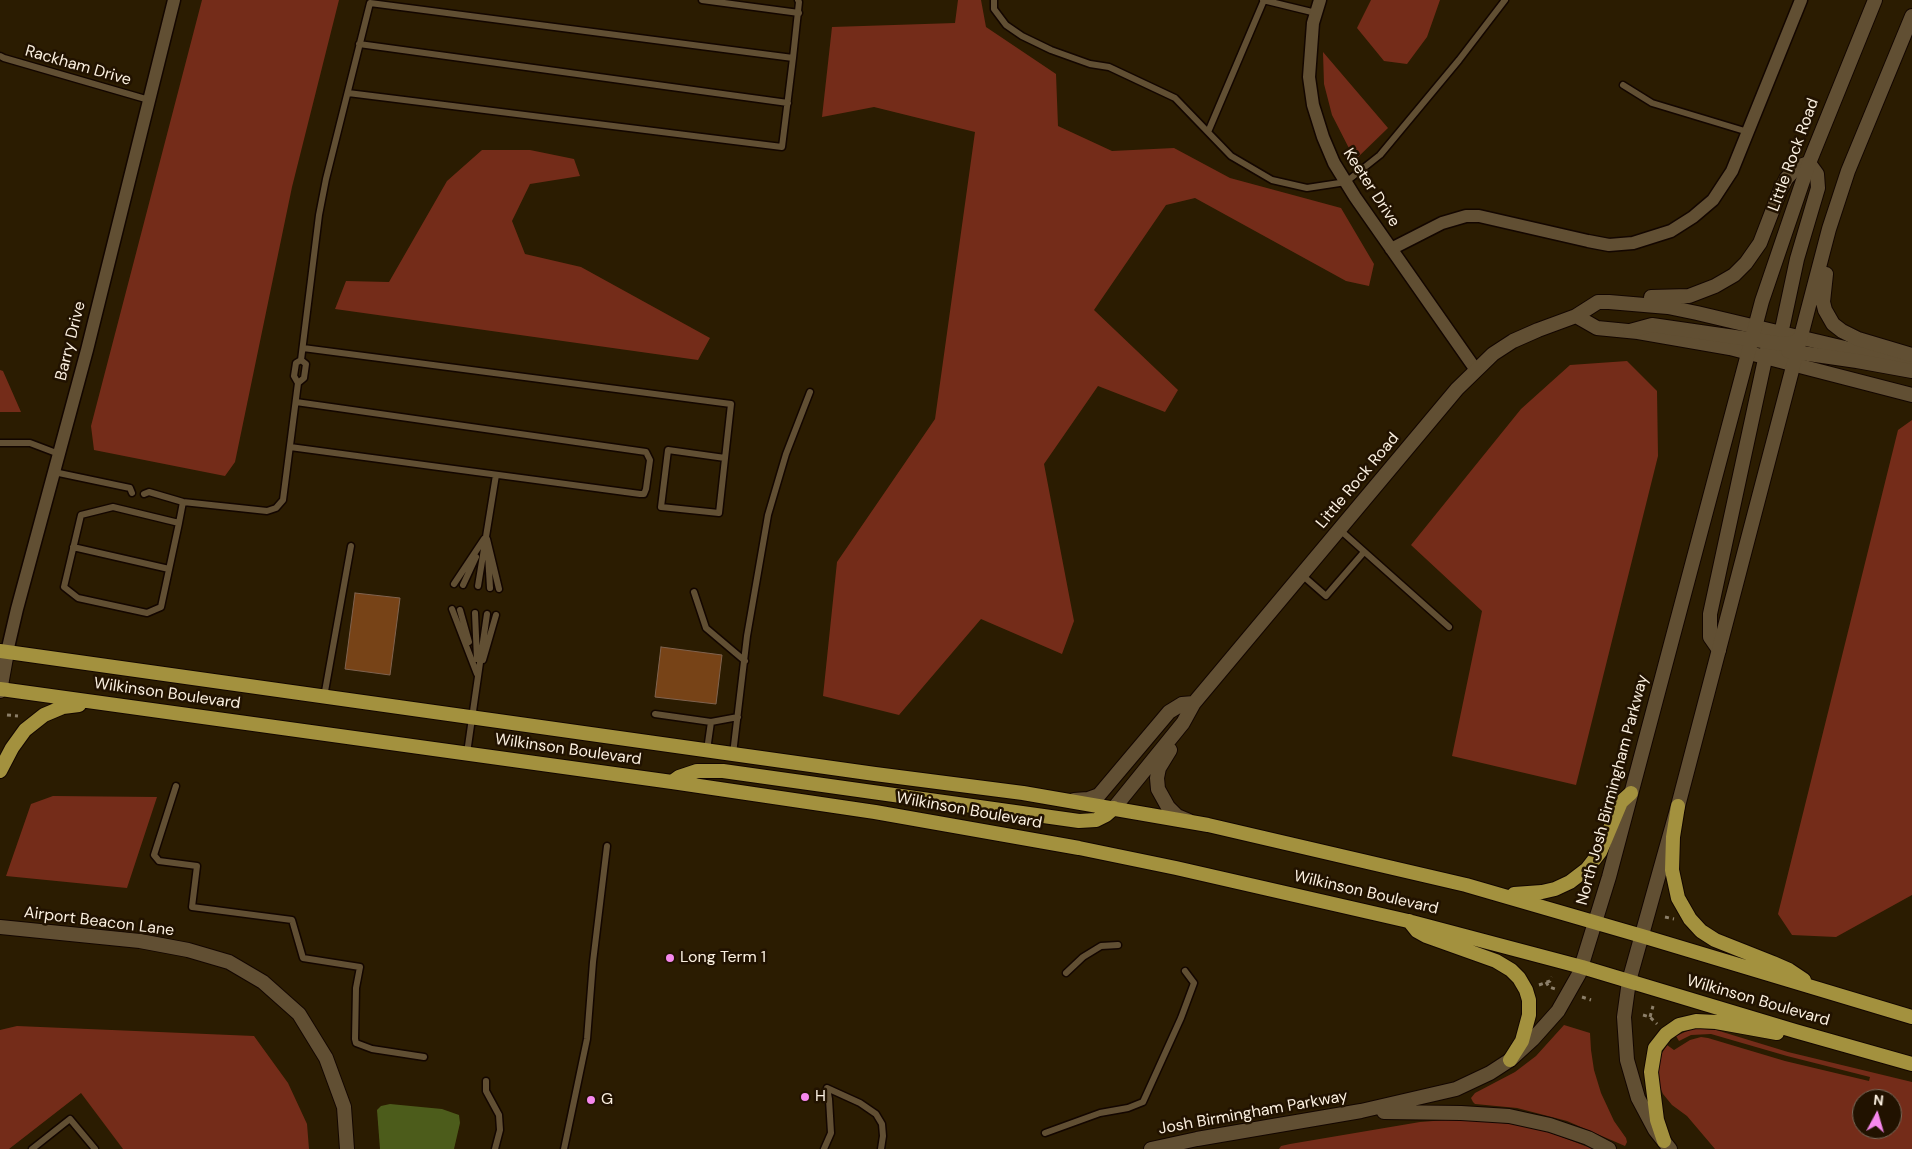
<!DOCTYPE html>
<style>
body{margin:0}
#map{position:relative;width:1912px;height:1149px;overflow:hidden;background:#2b1c01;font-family:"DM Sans",sans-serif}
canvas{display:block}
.north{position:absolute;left:1852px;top:1089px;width:50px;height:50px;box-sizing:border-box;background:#211200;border:1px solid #786b5a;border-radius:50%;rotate:6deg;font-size:14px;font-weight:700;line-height:20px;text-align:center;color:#fbf0e0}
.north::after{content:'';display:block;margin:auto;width:18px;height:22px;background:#f688ed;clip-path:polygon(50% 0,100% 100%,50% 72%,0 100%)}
</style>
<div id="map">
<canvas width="1912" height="1149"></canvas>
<div class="north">N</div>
</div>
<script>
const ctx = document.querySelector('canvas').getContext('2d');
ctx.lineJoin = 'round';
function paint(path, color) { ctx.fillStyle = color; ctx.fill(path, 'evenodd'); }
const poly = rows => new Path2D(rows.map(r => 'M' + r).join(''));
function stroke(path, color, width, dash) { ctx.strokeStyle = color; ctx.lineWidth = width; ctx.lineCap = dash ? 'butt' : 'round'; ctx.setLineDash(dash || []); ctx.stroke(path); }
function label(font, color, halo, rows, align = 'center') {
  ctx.font = font + ' "DM Sans",sans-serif'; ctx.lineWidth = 5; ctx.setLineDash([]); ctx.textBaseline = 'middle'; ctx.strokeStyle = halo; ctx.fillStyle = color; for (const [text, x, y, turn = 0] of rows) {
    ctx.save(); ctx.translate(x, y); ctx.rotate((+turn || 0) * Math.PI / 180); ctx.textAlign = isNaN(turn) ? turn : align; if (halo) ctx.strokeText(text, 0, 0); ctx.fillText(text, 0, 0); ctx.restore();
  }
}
const green = poly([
 [202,0,339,0,292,187,235,462,225,476,94,450,91,426],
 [958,0,981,0,986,27,1056,74,1058,126,1112,151,1174,148,1230,178,1341,208,1374,264,1369,286,1346,281,1195,198,1166,205,1094,310,1178,390,1165,412,1098,386,1044,464,1074,621,1062,654,981,619,899,715,823,696,837,562,935,419,975,132,874,107,822,117,832,27,955,23],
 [1371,0,1440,0,1427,37,1407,64,1384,61,1357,28],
 [1323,52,1388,128,1355,160,1332,115,1324,84],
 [482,150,530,150,574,159,580,176,530,184,512,221,525,254,581,267,710,338,698,360,335,309,346,281,389,282,447,181],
 [1627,361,1657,391,1658,456,1576,785,1452,756,1482,611,1411,545,1521,409,1570,365],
 [0,370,3,371,21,412,0,412],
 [1912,420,1912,895,1836,937,1792,935,1778,914,1898,430],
 [53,796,157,797,127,888,6,876,31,804],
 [1564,1025,1590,1033,1591,1050,1594,1070,1601,1093,1614,1121,1626,1138,1627,1142,1625,1146,1567,1121,1517,1108,1475,1104,1473,1102,1471,1098,1475,1093,1515,1072,1536,1056],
 [17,1026,254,1036,288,1083,307,1124,309,1149,123,1149,81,1093,9,1149,0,1149,0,1030],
 [1694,1028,1716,1030,1788,1052,1912,1082,1912,1149,1715,1149,1687,1116,1672,1105,1663,1094,1659,1085,1658,1071,1662,1053,1667,1045,1674,1050,1690,1040,1701,1037,1708,1038,1785,1061,1869,1081,1870,1077,1787,1056,1711,1034,1691,1035,1679,1041,1676,1036],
 [1862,1099,1892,1099,1892,1129,1862,1129],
 [1446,1120,1471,1120,1523,1125,1554,1134,1593,1149,1279,1149,1281,1146,1290,1144,1420,1122]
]);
const water = poly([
 [390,1104,442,1109,459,1115,460,1123,454,1149,380,1149,377,1110,381,1106]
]);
const building = poly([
 [355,593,400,598,390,675,345,669,355,593],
 [661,647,722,655,716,704,655,697,661,647]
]);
const path = poly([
 [7,715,18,716],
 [1665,917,1674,919],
 [1546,982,1549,987,1555,989],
 [1539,985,1550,981,1552,977],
 [1582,997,1591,1000],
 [1643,1015,1650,1017,1657,1024],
 [1650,1017,1653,1006]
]);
const service = poly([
 [702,0,799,13],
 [994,0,994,9,1006,25,1022,36,1051,50,1090,64,1109,67,1175,98,1231,156,1272,180,1307,188,1346,182,1380,155,1459,60,1505,0],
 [1263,0,1316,13],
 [359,44,788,103],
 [0,56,4,58,149,100],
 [1623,85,1652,103,1748,132],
 [348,93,782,147,793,58],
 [1208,132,1264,0],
 [303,348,731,404,719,513,661,507,668,450,725,458],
 [298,383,304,378,306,364,301,360],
 [0,443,30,443,59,454],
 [290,447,640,494,644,494,646,489,650,460,646,452,296,402],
 [54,472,130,488,132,493],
 [144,494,149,492,183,502,267,511,276,508,283,500,298,383,294,376,296,363,301,360,319,215,326,179,370,3,793,58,799,2,798,0],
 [179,523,113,507,81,515,64,587,78,598,147,613,161,607,179,523,183,502],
 [1340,530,1449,627],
 [487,539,499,589],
 [73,547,169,569],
 [488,554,490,588],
 [1302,575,1326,596,1364,552],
 [454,584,484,539],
 [463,585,476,557],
 [478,586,496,475],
 [694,592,706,628,745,661],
 [452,609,477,674],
 [460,610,469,642],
 [475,613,477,659],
 [483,660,496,615],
 [324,697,351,546],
 [655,714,711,722],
 [707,750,711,722,738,717],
 [467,753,487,614],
 [733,754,747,636,768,515,786,454,810,392],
 [176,786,154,855,159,861,197,866,192,907,292,920,303,958,360,967,356,988,355,1039,356,1043,372,1049,424,1057],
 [1066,973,1083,957,1101,946,1118,945],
 [486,1081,486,1091,499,1115,500,1130,495,1149],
 [827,1088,860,1103,876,1114,882,1124,883,1136,881,1149],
 [1045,1133,1100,1113,1128,1108,1143,1102,1181,1018,1194,983,1185,971],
 [32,1149,70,1119,95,1149],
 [564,1149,587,1039,593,962,607,846],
 [824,1149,831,1133,829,1099,827,1088]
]);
const minor = poly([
 [1320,0,1313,23,1309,77,1313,105,1323,137,1334,163,1355,197,1476,370],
 [1391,249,1442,223,1466,216,1479,216,1588,241,1609,245,1633,243,1671,231,1693,217,1713,200,1732,171,1801,0],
 [7,652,17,609,87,350,174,0]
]);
const tertiary = poly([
 [1651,297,1689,296,1715,286,1734,275,1746,263,1760,243,1780,191,1786,179,1797,167,1809,163,1817,174,1818,188,1797,259,1778,348,1780,357,1794,365],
 [1576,316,1597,328,1638,332,1730,348,1912,395],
 [1719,650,1710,637,1710,614,1767,350],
 [0,691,7,652],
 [1170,750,1159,768,1157,778,1158,789,1168,807,1177,816,1189,821],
 [1074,800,1088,799,1099,795,1169,712,1182,704,1194,703],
 [1114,808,1183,723,1194,703,1457,389,1493,354,1513,341,1538,330,1576,316,1598,302,1609,302,1668,307,1697,313,1912,364],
 [0,927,140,941,188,950,229,962,263,982,299,1014,326,1058,344,1107,347,1149]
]);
const secondary = poly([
 [1826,274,1823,302,1825,310,1833,324,1842,331,1858,339,1912,355],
 [1630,331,1652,325,1783,344,1793,343,1801,337],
 [1788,351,1857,361,1912,371],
 [1384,1112,1461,1113,1509,1116,1550,1125,1588,1138,1609,1149],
 [1151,1149,1197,1139,1361,1111,1456,1089,1490,1073,1510,1060,1533,1039,1558,1011,1579,974,1609,877,1762,301,1809,163,1875,0],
 [1670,1149,1655,1130,1638,1098,1627,1060,1624,1017,1629,981,1678,806,1829,229,1848,171,1912,16]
]);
const primary = poly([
 [0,651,875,774,1023,793,1208,825,1466,885,1642,936,1912,1017],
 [0,689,672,782,875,812,1079,848,1176,868,1408,921,1582,967,1795,1031,1912,1064],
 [0,771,12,748,25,730,44,715,63,707,79,705],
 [672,782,679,777,697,771,723,771,1079,821,1096,820,1106,815,1114,808],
 [1678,806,1673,837,1672,870,1678,898,1690,919,1701,931,1715,940,1773,963,1789,970,1804,980],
 [1514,894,1542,892,1555,889,1570,882,1587,869,1600,852,1621,802,1631,793],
 [1409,921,1417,931,1426,936,1496,961,1511,970,1519,978,1526,990,1529,1000,1529,1015,1522,1041,1510,1060],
 [1664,1141,1657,1120,1651,1072,1655,1048,1666,1034,1679,1025,1696,1021,1716,1022,1777,1033]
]);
const markers = [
 [670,958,5,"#f688ed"],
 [805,1097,5,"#f688ed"],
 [591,1100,5,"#f688ed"]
];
const streetNames = [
 ["Rackham Drive",78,66,16],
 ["Little Rock Road",1794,155,-70],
 ["Keeter Drive",1371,188,57],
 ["Barry Drive",71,341,-76],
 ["Little Rock Road",1358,481,-50],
 ["Wilkinson Boulevard",167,694,8],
 ["Wilkinson Boulevard",568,750,8],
 ["North Josh Birmingham Parkway",1613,790,-75],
 ["Wilkinson Boulevard",969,811,10],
 ["Wilkinson Boulevard",1366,893,13],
 ["Airport Beacon Lane",99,922,7],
 ["Wilkinson Boulevard",1758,1001,16],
 ["Josh Birmingham Parkway",1253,1113,-10]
];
const poiNames = [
 ["Long Term 1",680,958],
 ["H",815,1097],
 ["G",601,1100]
];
paint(green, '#742c19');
paint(water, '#4c5c1b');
paint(building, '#774317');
stroke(building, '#80634f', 1);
stroke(service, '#130600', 9);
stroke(minor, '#130600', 15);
stroke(tertiary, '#130600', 16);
stroke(secondary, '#130600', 16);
stroke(primary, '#130600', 16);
stroke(path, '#8c7f69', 3, [4, 4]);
stroke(service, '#614f33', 6);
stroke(minor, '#614f33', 12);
stroke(tertiary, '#614f33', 14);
stroke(secondary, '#614f33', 14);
stroke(primary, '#a3913e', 14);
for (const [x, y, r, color] of markers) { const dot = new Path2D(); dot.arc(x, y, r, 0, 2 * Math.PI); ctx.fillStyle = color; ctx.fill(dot); stroke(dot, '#211200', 2); }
label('16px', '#fbf0e0', '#211200', streetNames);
label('16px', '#fbf0e0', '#211200', poiNames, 'left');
</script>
